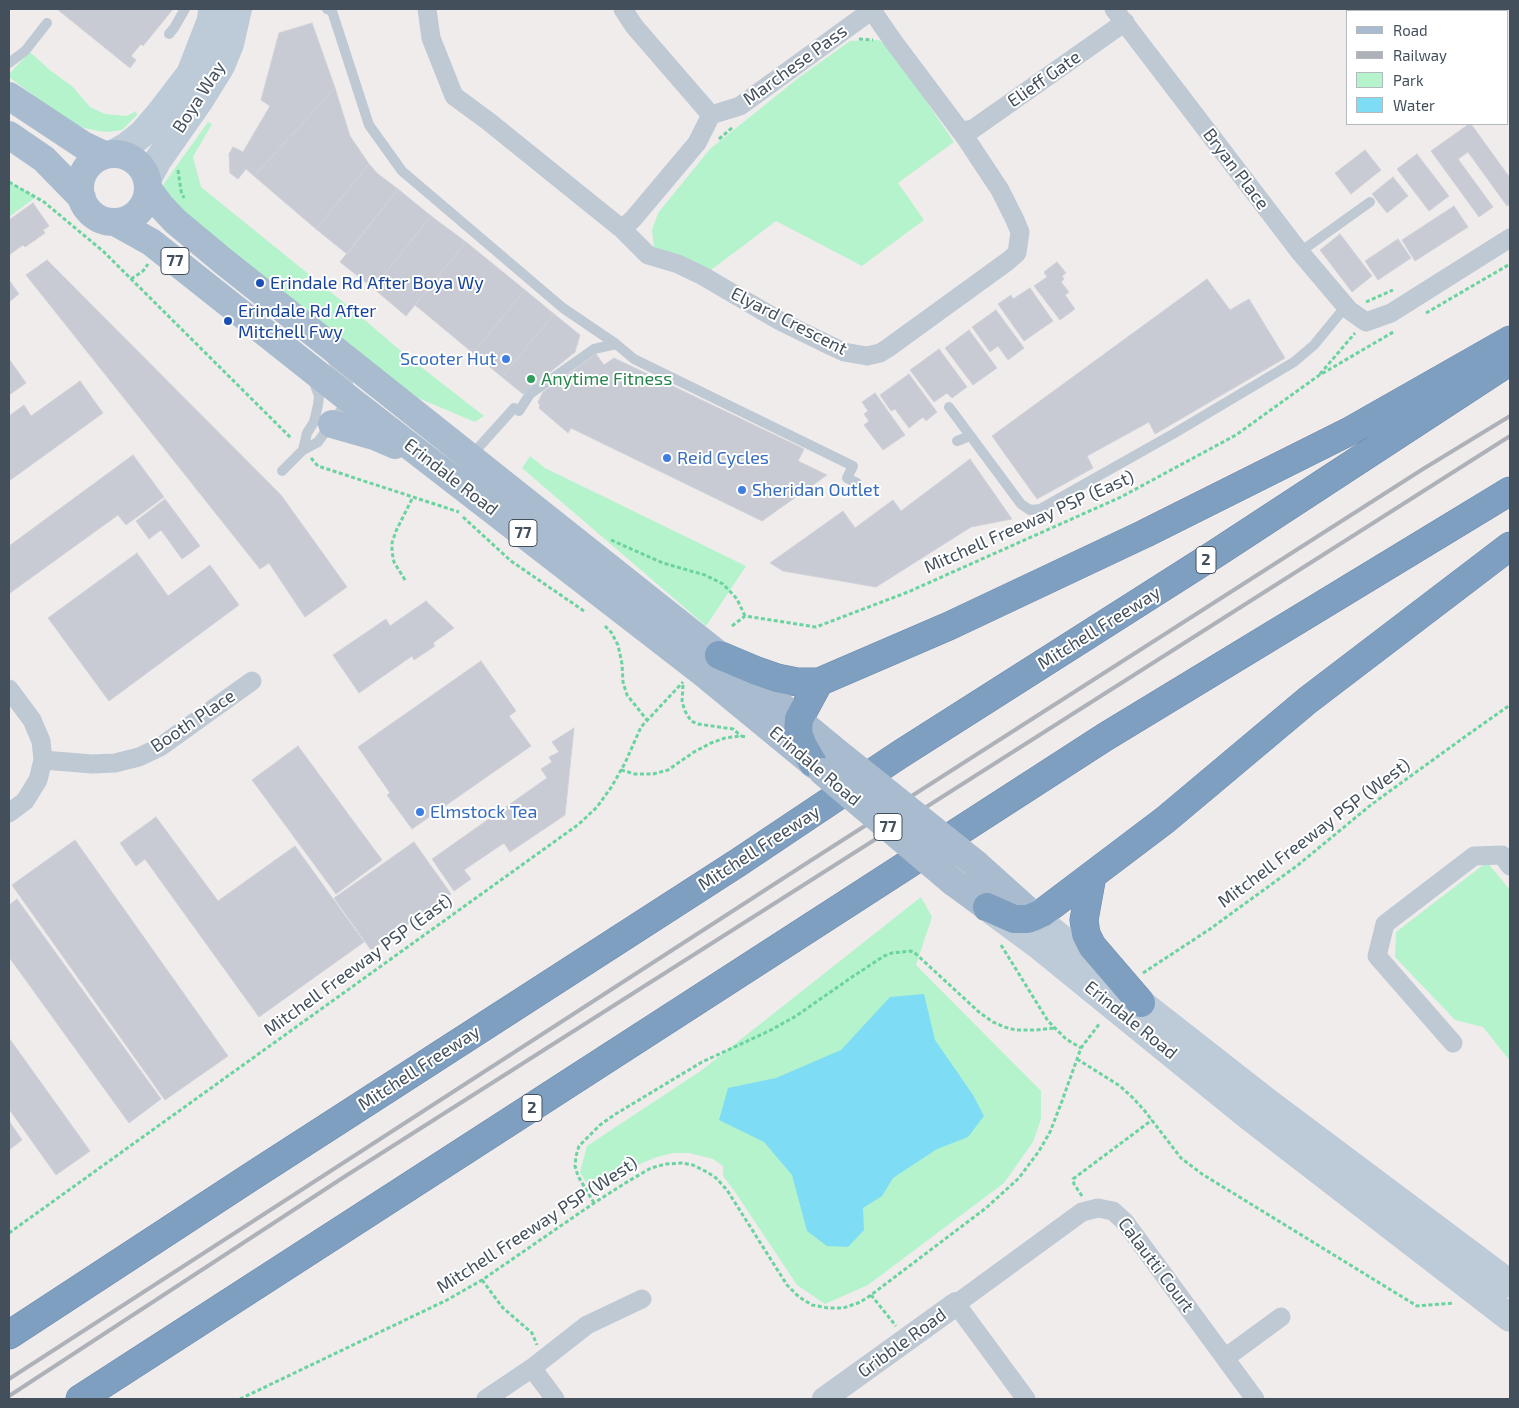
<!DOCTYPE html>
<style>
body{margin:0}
#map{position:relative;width:1519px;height:1408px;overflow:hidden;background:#f0ecec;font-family:"Exo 2",sans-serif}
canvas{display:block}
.frame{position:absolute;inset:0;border:10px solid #43505c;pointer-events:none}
.legend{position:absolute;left:1346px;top:10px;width:162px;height:115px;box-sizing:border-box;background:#fff;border:1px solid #b4b9be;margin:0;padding:6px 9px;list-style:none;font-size:15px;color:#43505c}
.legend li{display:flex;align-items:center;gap:10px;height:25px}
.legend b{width:25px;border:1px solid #b4b9be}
</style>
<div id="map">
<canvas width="1519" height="1408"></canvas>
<div class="frame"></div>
<ul class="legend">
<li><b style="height:6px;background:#a9bccf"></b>Road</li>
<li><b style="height:6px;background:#aeb2b8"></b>Railway</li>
<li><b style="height:14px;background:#b5f3cd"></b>Park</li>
<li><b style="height:14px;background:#7edcf4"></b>Water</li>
</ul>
</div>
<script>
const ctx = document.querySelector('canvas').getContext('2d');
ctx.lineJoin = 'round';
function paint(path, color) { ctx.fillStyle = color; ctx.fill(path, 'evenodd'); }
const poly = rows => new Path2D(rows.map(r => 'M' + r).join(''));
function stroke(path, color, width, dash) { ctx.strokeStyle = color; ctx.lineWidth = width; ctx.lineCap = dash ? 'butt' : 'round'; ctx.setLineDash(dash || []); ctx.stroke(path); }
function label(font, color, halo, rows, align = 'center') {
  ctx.font = font + ' "Exo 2",sans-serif'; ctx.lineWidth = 4; ctx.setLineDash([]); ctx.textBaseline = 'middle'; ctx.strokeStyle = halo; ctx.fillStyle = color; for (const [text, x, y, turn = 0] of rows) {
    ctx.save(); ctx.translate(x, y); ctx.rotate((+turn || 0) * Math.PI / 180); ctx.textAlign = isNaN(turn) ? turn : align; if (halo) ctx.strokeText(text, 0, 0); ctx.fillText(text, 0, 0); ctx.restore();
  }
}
const green = poly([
 [879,40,890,48,954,142,898,183,924,220,862,266,776,221,703,276,654,248,652,230,658,213,710,149,797,79,850,41],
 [30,52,51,71,72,86,90,107,105,114,127,116,136,111,137,115,122,130,107,132,98,131,80,127,57,113,9,77,9,74],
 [208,122,212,124,193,157,201,187,353,310,407,356,484,416,475,422,418,398,369,364,173,207,160,189],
 [9,182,36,197,9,217],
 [530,456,545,468,746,566,706,626,522,468],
 [1487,862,1510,890,1510,1061,1483,1027,1455,1020,1395,957,1396,932],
 [921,897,932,917,916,965,1041,1091,1041,1119,1033,1142,1004,1183,868,1285,825,1304,797,1285,733,1189,723,1176,723,1166,713,1159,689,1153,673,1153,657,1157,642,1163,621,1175,594,1188,585,1181,580,1172,587,1146,702,1070]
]);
const water = poly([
 [924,994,935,1040,973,1095,984,1116,968,1137,937,1149,893,1178,882,1196,863,1208,864,1230,848,1247,827,1246,807,1231,792,1175,764,1142,719,1120,728,1088,776,1078,841,1050,890,997]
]);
const building = poly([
 [57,9,173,9,143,46,141,44,131,56,136,60,130,68,57,9],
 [312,23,335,88,254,176,246,169,238,179,230,173,229,154,233,147,243,152,270,106,261,100,279,33,312,23],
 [335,88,350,136,369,164,316,229,254,176,335,88],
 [1469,124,1471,124,1510,178,1510,204,1507,206,1468,152,1458,159,1493,207,1479,217,1431,151,1469,124],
 [1365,150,1381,170,1351,194,1335,173,1365,150],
 [1417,154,1449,196,1429,211,1397,169,1417,154],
 [369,164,378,174,398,189,347,254,316,229,369,164],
 [1393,177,1408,196,1387,213,1372,194,1393,177],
 [398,189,431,216,373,288,340,262,398,189],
 [33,203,49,226,43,230,45,233,25,247,23,245,9,255,9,220,33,203],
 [1454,206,1468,227,1415,261,1402,240,1454,206],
 [431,216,466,242,406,316,373,288,431,216],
 [1340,234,1372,276,1352,292,1320,250,1340,234],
 [1398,239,1411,258,1378,280,1365,261,1398,239],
 [466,242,525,290,473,353,415,305,466,242],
 [47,260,281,495,347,587,305,617,269,563,260,569,26,275,47,260],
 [1057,262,1066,273,1062,276,1064,279,1061,282,1069,292,1065,295,1075,309,1060,320,1034,286,1047,277,1044,272,1057,262],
 [1207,279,1230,310,1249,299,1285,358,1155,434,1149,422,1087,456,1093,468,1037,499,992,436,1207,279],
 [9,280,19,294,9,302,9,280],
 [1030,288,1053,321,1024,341,998,304,1011,295,1013,299,1030,288],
 [525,290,554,314,502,377,473,353,525,290],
 [996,310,1024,348,1008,360,998,346,990,352,972,327,996,310],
 [554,314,580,335,575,352,523,394,502,377,554,314],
 [969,330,997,368,973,385,945,348,969,330],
 [939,349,967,387,952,398,947,393,934,402,910,370,939,349],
 [596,354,604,365,614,358,804,449,798,461,827,475,762,521,571,428,568,433,539,408,540,405,538,402,543,392,596,354],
 [9,359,26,383,9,395,9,359],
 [909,374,937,412,926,421,923,417,909,428,895,409,891,411,880,395,909,374],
 [80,381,103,413,9,481,9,416,24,405,31,416,80,381],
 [875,393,905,435,883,450,864,425,869,421,864,414,868,411,862,402,875,393],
 [133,455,164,497,126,525,118,515,10,593,9,591,9,546,133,455],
 [970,459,1012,519,971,527,876,587,783,571,770,563,843,511,855,528,893,500,901,511,970,459],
 [165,499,200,546,182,559,161,530,149,539,136,521,165,499],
 [137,553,168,596,210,565,239,605,109,701,48,618,137,553],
 [426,601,454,628,433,643,435,646,414,660,412,656,359,693,333,655,386,619,390,626,426,601],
 [481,661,516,711,509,716,531,746,412,829,387,795,390,793,358,747,481,661],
 [574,728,565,815,510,852,504,843,464,870,471,879,454,891,432,859,547,778,541,769,552,762,549,757,559,752,552,742,574,728],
 [298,746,382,860,336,894,252,780,298,746],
 [156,817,218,901,295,846,364,942,259,1017,145,859,136,866,120,843,156,817],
 [75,840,228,1056,165,1100,12,885,75,840],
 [414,842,451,894,371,950,334,898,414,842],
 [17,899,161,1099,129,1123,9,957,9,905,17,899],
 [9,1038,90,1151,56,1175,9,1109,9,1038],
 [9,1121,22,1140,9,1150,9,1121]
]);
const path = poly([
 [859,39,873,40],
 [719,139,733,127],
 [178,170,181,191,184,198],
 [9,182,44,202,104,252,292,439],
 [131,279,143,271,148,264],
 [1366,302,1393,290],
 [1426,313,1510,264],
 [1320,374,1355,333],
 [311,458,318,466,459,512],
 [463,517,511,561,584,611],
 [611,540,663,563,705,575,723,584,737,599,745,616],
 [405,580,394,562,392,552,392,543,396,531,413,497],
 [605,626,611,632,618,645,622,664,623,682,627,695,647,720],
 [732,626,745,616,816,627,908,592,1121,497,1236,435,1318,376,1395,331],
 [683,685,682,702,685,711,691,721,698,724,733,729,741,736],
 [621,770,635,774,653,774,668,770,694,752,711,743,725,738,741,736,746,737],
 [1001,945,1048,1021,1066,1039,1081,1048],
 [1143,973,1210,929,1298,865,1372,804,1466,736,1510,705],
 [1077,1059,1120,1086,1133,1098,1144,1110,1181,1158,1202,1174,1417,1306,1454,1303],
 [1082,1196,1074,1184,1073,1179,1152,1120],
 [594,1203,578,1176,575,1166,576,1156,579,1146,600,1125,614,1115,702,1062,771,1030,796,1016,852,977,884,956,892,953,911,951,916,954,980,1013,993,1022,1004,1027,1016,1030,1036,1030,1055,1028],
 [9,1233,579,824,597,807,612,786,625,763,641,727,683,682],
 [482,1280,503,1308,532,1333,537,1345],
 [871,1295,896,1326],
 [240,1399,447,1300,482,1280,594,1203,627,1182,651,1168,666,1164,682,1163,693,1165,707,1172,716,1178,727,1190,787,1285,799,1297,812,1305,828,1308,843,1308,858,1303,867,1298,986,1208,1019,1178,1039,1151,1050,1132,1062,1101,1081,1048,1100,1023]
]);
const service = poly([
 [327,9,332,11,369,125,402,171,563,308,616,344,634,359,853,466,847,478,857,483],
 [169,34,174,28,185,9],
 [9,63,25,51,47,23],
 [1299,251,1307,247,1370,202],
 [949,407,1021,504,1030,510,1040,509,1173,434,1294,362,1314,345,1346,306],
 [519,411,530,394,594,349,616,344],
 [957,441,970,436],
 [303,450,307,433,314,422,318,405,319,396,313,380],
 [470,457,514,408],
 [282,471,303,450,318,442,349,399,348,383,332,360]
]);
const minor = poly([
 [427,9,431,38,454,96,488,121,622,229,648,255,678,264,703,276,780,321,829,345,844,352,867,356,880,353,888,348,1008,261,1017,253,1020,232,1015,220,1000,190,965,137,893,41,871,9],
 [623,9,634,26,711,115],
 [1114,9,1299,251,1349,310,1366,322,1391,313,1510,238],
 [961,131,973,129,1125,22],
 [622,229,633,219,697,143,711,115,740,106,872,10],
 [9,689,32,720,41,741,43,760,38,780,25,801,9,813],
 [43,760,92,764,115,763,139,757,160,747,252,681],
 [1453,1043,1377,956,1385,924,1474,856,1502,855,1510,866],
 [1225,1358,1281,1317],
 [532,1368,555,1399],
 [486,1399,532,1368,587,1325,642,1299],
 [1026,1399,956,1304,1082,1212,1098,1208,1113,1211,1125,1222,1255,1399]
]);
const tertiary = poly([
 [824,1399,956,1304]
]);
const secondary = poly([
 [113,154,127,146,142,134,160,113,190,74,211,20,212,9],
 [147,180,158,160,200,100,221,66,230,44,238,9],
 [992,911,1038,945,1247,1115,1510,1318],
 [1035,917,1141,1003,1266,1101,1510,1284]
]);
const primary = poly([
 [9,96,83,145,104,155],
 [9,135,44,159,82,198],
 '80 188a34 34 0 1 1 68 0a34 34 0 1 1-68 0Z',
 [148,189,160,205,175,221,223,261,719,655,844,758],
 [115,222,151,242,349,399,703,673,816,766],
 [332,424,374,436,395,445],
 [976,864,1035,917],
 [953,882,987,907]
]);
const motorway = poly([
 [719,655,757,671,777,678,797,682,819,682,949,626,1144,534,1348,432,1510,340],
 [813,763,803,746,798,733,799,719,819,682],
 [1092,876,1084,920,1086,934,1092,946,1141,1003],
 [987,907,1014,919,1028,919,1042,913,1165,820,1308,700,1510,546],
 [9,1335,249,1178,739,862,899,755,1215,554,1510,361],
 [80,1399,1105,737,1510,491]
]);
const rail = poly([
 [9,1379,810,861,1423,469,1510,416],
 [9,1396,344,1177,1510,436]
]);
const primaryBridge = poly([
 [844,758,976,864],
 [823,772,953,882]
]);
const markers = [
 [260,283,5,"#1a4fb4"],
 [228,321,5,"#1a4fb4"],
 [506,359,5,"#3f7fe0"],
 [531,379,5,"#2e9e5b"],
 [667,458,5,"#3f7fe0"],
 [742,490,5,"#3f7fe0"],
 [420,812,5,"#3f7fe0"]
];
const shields = [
 [175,261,28],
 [523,533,28],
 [1206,560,20],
 [888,827,28],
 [532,1108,20]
];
const shieldNames = [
 ["77",175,261],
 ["77",523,533],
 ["2",1206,560],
 ["77",888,827],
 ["2",532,1108]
];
const streetNames = [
 ["Marchese Pass",795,65,-36],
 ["Elieff Gate",1044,79,-35],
 ["Boya Way",199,97,-57],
 ["Bryan Place",1236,169,53],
 ["Elyard Crescent",789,321,27],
 ["Erindale Road",451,477,38],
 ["Mitchell Freeway PSP (East)",1029,522,-24],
 ["Mitchell Freeway",1099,628,-32],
 ["Booth Place",193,721,-34],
 ["Erindale Road",815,766,40],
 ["Mitchell Freeway PSP (West)",1314,833,-37],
 ["Mitchell Freeway",759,848,-33],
 ["Mitchell Freeway PSP (East)",358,965,-36],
 ["Erindale Road",1131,1020,39],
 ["Mitchell Freeway",419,1068,-33],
 ["Mitchell Freeway PSP (West)",537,1225,-33],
 ["Calautti Court",1156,1265,53],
 ["Gribble Road",902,1343,-36]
];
const transitNames = [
 ["Erindale Rd After Boya Wy",270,283],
 ["Erindale Rd After",238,311],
 ["Mitchell Fwy",238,332]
];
const shopNames = [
 ["Scooter Hut",496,359,"right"],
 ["Reid Cycles",677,458],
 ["Sheridan Outlet",752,490],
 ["Elmstock Tea",430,812]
];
const leisureNames = [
 ["Anytime Fitness",541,379]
];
paint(green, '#b5f3cd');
paint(water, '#7edcf4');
paint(building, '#c8cbd3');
stroke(building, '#d0d2d9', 1);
stroke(motorway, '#6a8aad', 29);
stroke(path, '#6ad39f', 3, [4, 2.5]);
stroke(service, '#bec9d4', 10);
stroke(minor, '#bec9d4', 19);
stroke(tertiary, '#bec9d4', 24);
stroke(secondary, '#bdcad8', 28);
stroke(primary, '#a9bccf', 28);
stroke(motorway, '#7f9fc1', 28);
stroke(rail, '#aeb2b8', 4);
stroke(primaryBridge, '#a9bccf', 28);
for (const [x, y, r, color] of markers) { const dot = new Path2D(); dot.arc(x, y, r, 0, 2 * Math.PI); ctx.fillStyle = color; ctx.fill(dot); stroke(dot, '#fff', 2); }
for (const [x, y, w] of shields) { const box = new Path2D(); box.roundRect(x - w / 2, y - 13.5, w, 27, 4); ctx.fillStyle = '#fff'; ctx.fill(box); stroke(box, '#43505c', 1); }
label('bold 16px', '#43505c', null, shieldNames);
label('18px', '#43505c', '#fff', streetNames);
label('18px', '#164399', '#fff', transitNames, 'left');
label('18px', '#366cbe', '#fff', shopNames, 'left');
label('18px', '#27864d', '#fff', leisureNames, 'left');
</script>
